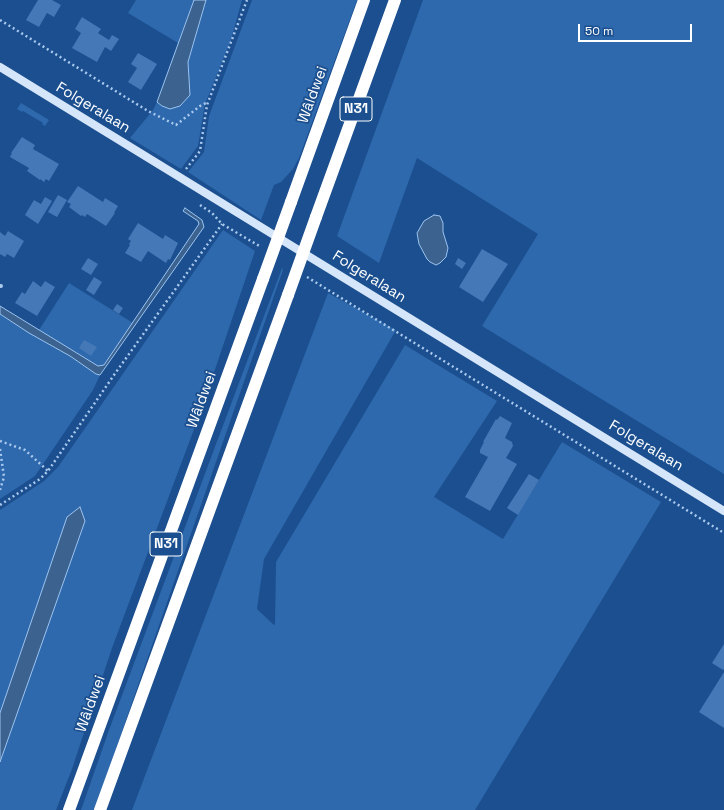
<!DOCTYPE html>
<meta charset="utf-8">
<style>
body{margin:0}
#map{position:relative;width:724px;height:810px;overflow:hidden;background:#1b4f8f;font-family:"Space Grotesk",sans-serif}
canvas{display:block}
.scale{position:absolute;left:578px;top:24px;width:114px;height:18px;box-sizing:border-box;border:2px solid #fff;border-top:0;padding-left:5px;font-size:12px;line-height:14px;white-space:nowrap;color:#fff;-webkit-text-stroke:3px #1b4f8f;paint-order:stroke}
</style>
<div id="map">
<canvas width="724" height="810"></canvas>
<div class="scale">50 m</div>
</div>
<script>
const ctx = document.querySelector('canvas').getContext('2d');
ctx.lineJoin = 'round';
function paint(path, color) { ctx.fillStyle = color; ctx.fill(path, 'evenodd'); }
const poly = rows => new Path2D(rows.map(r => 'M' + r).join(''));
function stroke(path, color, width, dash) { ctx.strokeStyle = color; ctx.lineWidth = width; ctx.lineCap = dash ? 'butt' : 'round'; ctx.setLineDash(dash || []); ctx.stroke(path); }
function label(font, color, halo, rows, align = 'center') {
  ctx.font = font + ' "Space Grotesk",sans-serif'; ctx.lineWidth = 3.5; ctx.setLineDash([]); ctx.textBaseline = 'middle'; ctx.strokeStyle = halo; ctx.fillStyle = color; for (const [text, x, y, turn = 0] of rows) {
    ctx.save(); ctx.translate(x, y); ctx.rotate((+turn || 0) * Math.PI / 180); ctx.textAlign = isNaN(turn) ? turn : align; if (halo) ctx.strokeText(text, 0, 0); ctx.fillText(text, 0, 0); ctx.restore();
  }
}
const green = poly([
 [136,0,194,0,178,43,128,13],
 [206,0,242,0,231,40,205,104,198,146,181,169,130,138,153,110,157,102,162,106,190,95,188,62],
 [252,0,357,0,299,158,293,169,281,182,274,185,261,220,188,172,204,152,209,116],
 [423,0,724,0,724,474,482,326,538,234,417,158,379,263,337,236],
 [21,103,49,120,45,126,42,124,43,123,23,111,22,112,17,109],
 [223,230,255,251,202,408,112,648,72,769,56,810,0,810,0,510,44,481,58,467],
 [282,268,283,270,105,780,94,810,81,810,109,730],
 [69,283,133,323,104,365,101,366,98,366,39,330],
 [328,293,396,330,264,559,257,609,274,625,275,624,276,562,405,345,497,401,434,497,503,539,562,442,661,502,475,810,132,810],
 [0,314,29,333,70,356,96,374,100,375,93,390,35,476,0,499]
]);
const water = poly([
 [194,0,206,0,188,62,190,95,180,106,170,109,162,106,157,102,194,0],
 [185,208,202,220,204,227,100,375,96,374,70,356,29,333,0,314,0,306,98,366,104,365,199,224,198,221,183,211,185,208],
 [434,215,440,216,443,223,443,232,448,248,446,257,440,263,436,265,430,262,427,259,419,244,417,233,424,221,434,215],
 [80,507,85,521,0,762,0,713,67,517,80,507]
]);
const building = poly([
 [38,0,52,0,61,5,54,17,47,13,39,27,26,20],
 [82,17,101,29,98,33,109,40,112,35,119,39,111,51,105,47,97,62,72,48,81,33,75,29],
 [138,53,157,64,141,90,128,82,137,68,131,64],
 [22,137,35,145,33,149,59,164,49,181,46,179,44,182,40,179,40,180,27,171,29,168,10,157,12,153,11,153],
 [78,186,103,202,105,198,118,206,114,213,115,213,106,226,87,214,85,217,82,215,81,216,69,207,71,204,67,202],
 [58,195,67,200,57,217,48,212],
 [45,197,52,201,38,224,25,215,34,200,41,204],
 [138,223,163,239,165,235,178,243,170,260,168,259,166,263,148,251,141,262,125,253,130,245,129,244,131,241,128,239],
 [8,231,24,241,14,258,7,254,5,257,0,254,0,232,5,236],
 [482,249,508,264,483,302,459,287],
 [88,258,98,264,91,275,81,269],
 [458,258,466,263,462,269,455,264],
 [94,277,102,282,94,295,86,290],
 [33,281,41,287,45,281,55,287,37,316,15,303,22,292,25,294],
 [117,304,123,308,119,314,113,310],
 [84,340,97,347,91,356,79,348],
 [500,416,512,423,505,438,512,442,513,446,506,458,517,464,490,511,465,497,488,457,480,453,480,450,484,442,483,442,496,419,497,420],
 [529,474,539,480,518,515,507,508],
 [724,644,724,669,723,670,712,663],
 [724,672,724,728,699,712]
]);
const path = poly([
 [0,20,148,111,176,125,200,106,208,102],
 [186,169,200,151,207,105,247,0],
 [200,205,212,213,222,224,261,247],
 [307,277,724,533],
 [0,441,25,450,48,471],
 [0,449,4,477,0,490],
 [0,505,40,479,48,471,114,375,222,224]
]);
const street = poly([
 [0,286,1,286]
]);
const secondary = poly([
 [0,67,724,511]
]);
const highway = poly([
 [291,202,364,0],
 [316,217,395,0],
 [69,810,263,279],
 [100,810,288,295]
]);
const highwayBridge = poly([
 [263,279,291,202],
 [288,295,316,217]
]);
const shields = [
 [356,109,32],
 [166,544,32]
];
const shieldNames = [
 ["N31",356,109],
 ["N31",166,544]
];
const streetNames = [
 ["Wâldwei",313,95,-70],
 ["Folgeralaan",93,108,31],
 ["Folgeralaan",369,277,32],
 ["Wâldwei",202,400,-70],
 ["Folgeralaan",646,446,31],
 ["Wâldwei",91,704,-70]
];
paint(green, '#2e69ad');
paint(water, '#3c6290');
stroke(water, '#9cc4f0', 1);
paint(building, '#4478b7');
stroke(path, '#a9c9ee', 2.5, [2, 3]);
stroke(street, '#a9c9ee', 4);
stroke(secondary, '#d6e6fa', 8);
stroke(highway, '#fff', 12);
stroke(highwayBridge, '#fff', 12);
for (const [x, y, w] of shields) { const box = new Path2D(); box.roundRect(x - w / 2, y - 12, w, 24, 3); ctx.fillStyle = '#1b4f8f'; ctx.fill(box); stroke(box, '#fff', 1); }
label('bold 14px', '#fff', null, shieldNames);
label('15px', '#fff', '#1b4f8f', streetNames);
</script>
